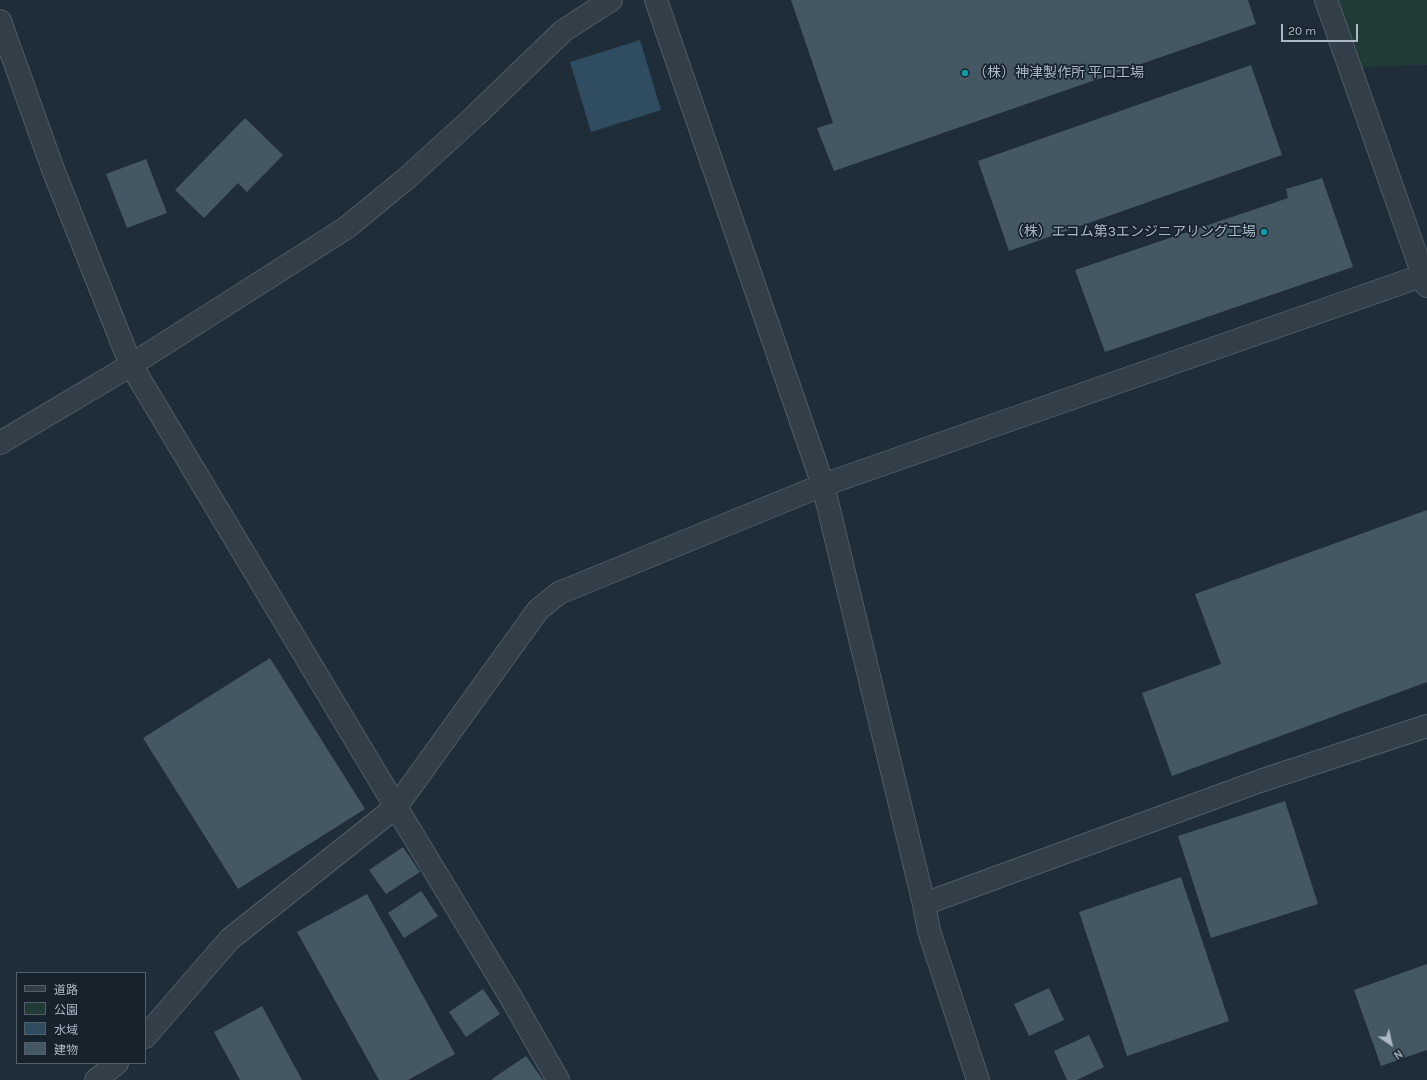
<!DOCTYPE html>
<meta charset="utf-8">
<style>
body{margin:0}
#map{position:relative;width:1427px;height:1080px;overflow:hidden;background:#1e2d37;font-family:Karla,"Noto Sans JP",sans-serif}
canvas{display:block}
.legend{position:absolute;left:16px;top:972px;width:130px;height:92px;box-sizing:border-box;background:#17232c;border:1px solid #525f69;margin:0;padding:5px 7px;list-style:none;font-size:12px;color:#abb9c5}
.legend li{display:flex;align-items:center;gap:8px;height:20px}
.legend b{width:20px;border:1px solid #525f69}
.north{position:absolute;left:1371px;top:1024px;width:40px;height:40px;-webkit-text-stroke:3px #17232c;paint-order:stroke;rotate:146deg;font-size:11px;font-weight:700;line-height:16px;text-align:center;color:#abb9c5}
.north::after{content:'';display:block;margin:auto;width:14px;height:18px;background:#abb9c5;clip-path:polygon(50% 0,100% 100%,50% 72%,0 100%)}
.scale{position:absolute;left:1281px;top:24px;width:77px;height:18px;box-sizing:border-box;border:2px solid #abb9c5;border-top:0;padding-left:5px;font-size:12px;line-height:14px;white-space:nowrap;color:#abb9c5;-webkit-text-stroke:3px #17232c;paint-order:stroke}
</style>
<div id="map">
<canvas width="1427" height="1080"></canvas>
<ul class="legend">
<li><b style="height:5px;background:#323e48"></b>道路</li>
<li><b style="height:11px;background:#213a38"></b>公園</li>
<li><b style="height:11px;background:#304c60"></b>水域</li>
<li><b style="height:11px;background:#465764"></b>建物</li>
</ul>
<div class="north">N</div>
<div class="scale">20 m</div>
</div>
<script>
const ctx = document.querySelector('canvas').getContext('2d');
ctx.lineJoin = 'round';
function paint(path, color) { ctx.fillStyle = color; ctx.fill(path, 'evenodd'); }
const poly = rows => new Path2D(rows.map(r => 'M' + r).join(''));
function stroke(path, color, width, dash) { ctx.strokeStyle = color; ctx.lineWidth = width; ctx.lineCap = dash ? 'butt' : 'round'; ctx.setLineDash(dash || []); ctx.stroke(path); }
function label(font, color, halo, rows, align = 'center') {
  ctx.font = font + ' Karla,"Noto Sans JP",sans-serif'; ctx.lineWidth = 3.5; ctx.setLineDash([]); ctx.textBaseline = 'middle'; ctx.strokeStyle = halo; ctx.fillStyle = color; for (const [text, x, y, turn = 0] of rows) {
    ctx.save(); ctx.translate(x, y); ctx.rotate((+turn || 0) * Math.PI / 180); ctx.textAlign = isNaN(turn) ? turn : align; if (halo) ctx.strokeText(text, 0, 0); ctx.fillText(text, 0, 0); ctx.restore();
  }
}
const green = poly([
 [1333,0,1427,0,1427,65,1350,68]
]);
const water = poly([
 [640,40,661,110,591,132,570,62]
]);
const building = poly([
 [791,0,1248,0,1256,24,834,171,817,128,833,123],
 [1251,65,1282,155,1009,251,978,161],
 [245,118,283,155,247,192,238,183,204,218,175,190],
 [146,159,167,213,127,228,106,174],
 [1322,178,1353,267,1105,352,1075,270,1288,198,1286,189],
 [1427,510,1427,682,1172,776,1142,693,1221,664,1195,594],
 [270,658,365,809,238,889,143,738],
 [1285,801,1318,904,1211,938,1178,836],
 [403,847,420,872,386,894,369,870],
 [1181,877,1229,1021,1127,1056,1079,912],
 [421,891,438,916,404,938,388,913],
 [367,894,455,1054,408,1080,379,1080,297,932],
 [1427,964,1427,1050,1381,1066,1354,990],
 [1049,988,1064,1020,1029,1036,1014,1004],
 [483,989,500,1014,466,1037,449,1012],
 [262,1006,302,1080,240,1080,214,1032],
 [1089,1035,1104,1067,1077,1080,1067,1080,1054,1051],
 [526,1056,543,1080,493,1080,492,1079]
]);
const minor = poly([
 [656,0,823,485,924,904,929,931,978,1080],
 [0,21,54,172,131,365,396,807,509,994,558,1080],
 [0,443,131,365,346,228,407,178,475,116,563,31,611,0],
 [924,904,1260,781,1427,726],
 [145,1037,230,939,396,807,538,610,559,593,823,485,1427,274],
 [96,1080,117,1063]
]);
const tertiary = poly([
 [1326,0,1427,286]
]);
const markers = [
 [965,73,4,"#0f9aa8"],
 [1264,232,4,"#0f9aa8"]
];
const poiNames = [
 ["（株）神津製作所 平口工場",973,73],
 ["（株）エコム第3エンジニアリング工場",1256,232,"right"]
];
paint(green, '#213a38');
paint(water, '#304c60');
paint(building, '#465764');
stroke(minor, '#4f5c66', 24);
stroke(tertiary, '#4f5c66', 24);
stroke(minor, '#323e48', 22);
stroke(tertiary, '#323e48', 22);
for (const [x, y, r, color] of markers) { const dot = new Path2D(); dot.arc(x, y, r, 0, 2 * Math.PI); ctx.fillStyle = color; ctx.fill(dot); stroke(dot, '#17232c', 1.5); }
label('14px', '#abb9c5', '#17232c', poiNames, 'left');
</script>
